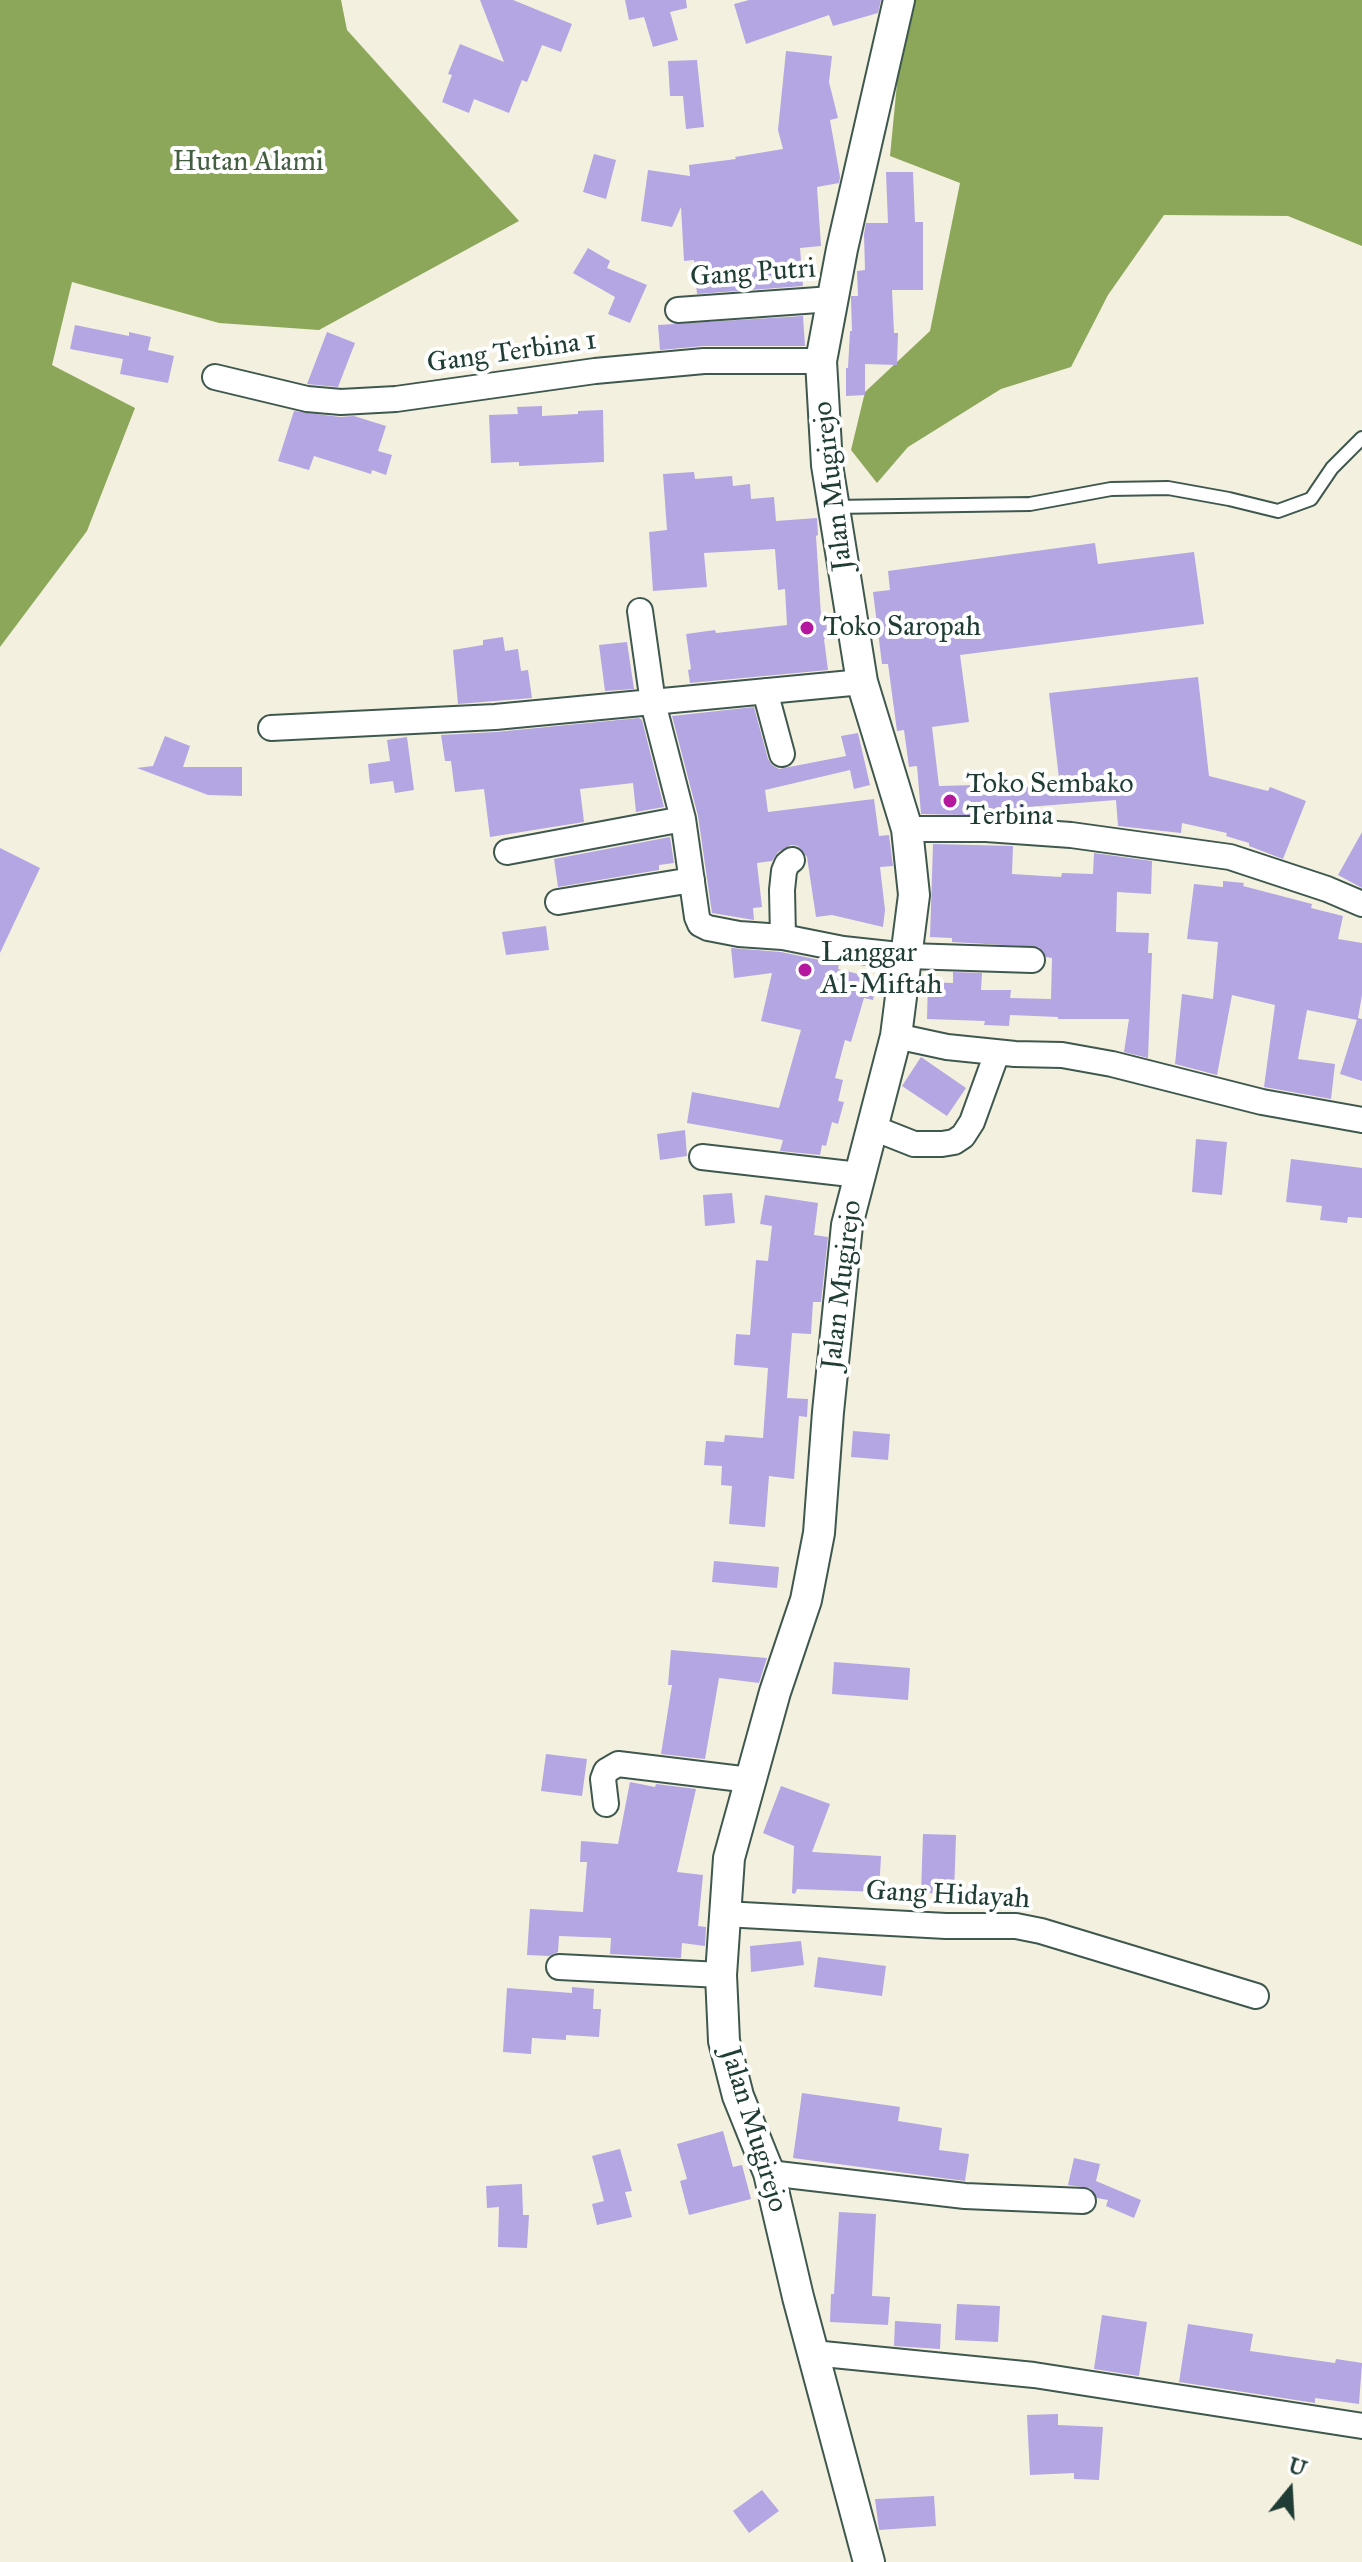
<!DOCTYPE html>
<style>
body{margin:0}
#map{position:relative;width:1362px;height:2562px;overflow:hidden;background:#f4f0df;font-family:"IM FELL Great Primer",serif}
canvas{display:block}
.north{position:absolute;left:1250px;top:2450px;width:80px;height:80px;-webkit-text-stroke:6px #fff;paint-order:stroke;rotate:18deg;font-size:22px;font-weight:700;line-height:32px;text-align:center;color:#1f3d34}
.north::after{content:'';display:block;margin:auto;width:28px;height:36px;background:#1f3d34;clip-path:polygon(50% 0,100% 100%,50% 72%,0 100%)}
</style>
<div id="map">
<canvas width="1362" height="2562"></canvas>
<div class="north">U</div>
</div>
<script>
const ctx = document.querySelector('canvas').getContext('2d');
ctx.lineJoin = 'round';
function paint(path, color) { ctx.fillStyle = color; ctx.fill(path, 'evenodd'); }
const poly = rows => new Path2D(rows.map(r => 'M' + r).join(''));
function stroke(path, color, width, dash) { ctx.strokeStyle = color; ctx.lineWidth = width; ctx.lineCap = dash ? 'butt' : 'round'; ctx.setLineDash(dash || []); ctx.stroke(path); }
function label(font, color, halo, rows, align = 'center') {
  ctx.font = font + ' "IM FELL Great Primer",serif'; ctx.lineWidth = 8; ctx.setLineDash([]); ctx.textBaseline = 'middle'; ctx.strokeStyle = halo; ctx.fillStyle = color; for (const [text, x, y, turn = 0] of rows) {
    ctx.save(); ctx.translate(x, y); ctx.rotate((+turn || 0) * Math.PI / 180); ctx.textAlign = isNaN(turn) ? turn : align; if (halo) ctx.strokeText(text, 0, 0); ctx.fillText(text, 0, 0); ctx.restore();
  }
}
const forest = poly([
 [0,0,341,0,347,30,519,221,319,330,219,323,72,282,52,365,135,408,87,531,0,647],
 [905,0,1362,0,1362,246,1288,216,1164,215,1108,295,1071,367,1001,389,908,447,877,483,851,450,865,392,930,331,960,183,890,156]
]);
const building = poly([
 [480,0,513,0,572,24,561,52,542,45,527,82,522,80,509,113,474,99,469,113,442,102,452,75,448,74,460,44,504,62],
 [625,0,686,0,687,8,670,12,678,40,653,47,644,17,629,20],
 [749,0,881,0,878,13,833,26,829,15,746,44,734,4],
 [786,51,832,56,829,82,838,118,830,120,840,177,839,183,817,187,821,246,800,248,803,286,697,294,694,260,684,261,681,207,672,227,641,221,648,170,690,176,689,165,736,159,735,157,783,149,778,130],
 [697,60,704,127,686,129,683,96,670,96,668,61],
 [594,154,616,160,606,199,583,192],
 [886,172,913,172,915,222,923,222,923,290,892,290,894,333,898,333,897,365,865,364,865,395,846,396,846,368,848,368,850,331,852,331,851,300,851,296,858,296,857,271,865,270,864,234,866,223,888,223],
 [588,248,610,261,607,268,647,285,630,323,608,314,615,297,573,273],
 [803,316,805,346,704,346,660,350,658,325],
 [75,325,129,336,129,332,151,337,148,350,174,356,168,383,120,374,123,359,70,349],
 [327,332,355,343,338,387,307,384],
 [542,406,542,416,578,414,578,411,603,410,604,462,519,466,519,462,491,463,489,415,518,414,517,407],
 [294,411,340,417,354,416,386,426,378,451,392,455,386,475,372,470,371,474,314,456,309,470,278,461],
 [694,472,695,479,732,476,733,486,750,484,751,499,774,497,776,521,817,518,818,535,816,536,821,616,826,615,827,638,824,639,828,670,690,683,688,670,691,669,686,634,715,630,716,633,787,625,785,589,778,590,775,549,704,553,707,587,653,591,649,532,667,530,663,474],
 [1095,543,1098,564,1194,552,1204,624,960,655,969,722,932,727,939,786,1014,784,1014,788,1056,785,1056,778,1059,778,1049,693,1198,677,1209,776,1268,791,1270,787,1306,801,1283,859,1249,846,1249,843,1226,836,1227,833,1182,823,1181,833,1118,826,1116,800,1015,808,1015,816,921,814,917,766,909,767,904,730,897,731,888,664,882,664,873,592,890,590,888,571],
 [503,637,505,651,518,649,521,671,528,670,532,698,458,704,453,650,483,645,483,640],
 [627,642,634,689,605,691,599,645],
 [754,707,768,759,772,765,779,769,846,756,841,736,858,733,870,785,854,789,850,770,765,790,768,812,874,799,879,836,889,835,893,866,880,867,885,910,883,927,832,915,816,917,807,857,798,846,791,845,778,852,772,861,757,863,762,907,753,908,754,920,712,913,698,816,672,716],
 [639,718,642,720,664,807,636,812,633,783,580,789,584,822,490,837,484,789,455,792,451,761,445,761,441,735,496,732],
 [165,736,190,746,183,767,242,767,242,796,208,795,137,768,153,766],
 [407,737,414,790,395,793,393,781,370,784,368,764,390,761,387,740],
 [1362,832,1362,888,1338,875],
 [670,837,674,863,659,865,659,870,558,887,554,859],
 [933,844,1013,846,1012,874,1061,877,1062,873,1093,874,1094,853,1152,861,1151,894,1117,892,1116,932,1149,933,1148,953,1152,953,1148,1058,1124,1052,1129,1019,1058,1019,1058,1017,1010,1015,1009,1026,984,1025,985,1021,927,1019,928,982,953,983,953,972,982,973,981,990,1011,990,1010,998,1051,999,1052,958,1046,957,1039,947,952,942,952,938,930,937],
 [0,848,40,868,0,953],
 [1223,881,1244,883,1243,886,1312,904,1311,908,1343,916,1338,939,1362,943,1362,995,1358,1018,1362,1019,1362,1081,1340,1074,1357,1020,1307,1010,1298,1059,1335,1064,1331,1099,1264,1087,1275,1005,1232,995,1217,1075,1175,1064,1182,994,1213,999,1218,942,1187,939,1194,884,1223,887],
 [546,926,549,950,506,955,502,932],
 [731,948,781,952,839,964,838,969,878,979,873,1000,864,998,851,1042,845,1040,835,1078,843,1080,838,1101,844,1102,838,1124,832,1122,826,1146,822,1145,820,1155,780,1151,783,1140,687,1123,692,1092,779,1108,801,1030,761,1021,772,973,734,978],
 [921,1057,966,1088,947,1116,902,1086],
 [685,1130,687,1156,660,1160,657,1134],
 [1196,1139,1227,1142,1222,1195,1192,1192],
 [1291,1159,1362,1168,1362,1218,1348,1217,1347,1223,1320,1220,1322,1206,1286,1202],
 [732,1193,735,1223,705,1226,703,1195],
 [765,1195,818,1203,814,1235,828,1237,821,1302,813,1302,811,1334,792,1333,787,1398,808,1399,807,1417,799,1416,794,1479,769,1476,765,1527,729,1524,732,1486,721,1485,722,1466,704,1465,706,1441,724,1442,725,1435,763,1438,768,1368,734,1365,736,1334,750,1335,756,1260,768,1261,772,1226,760,1224],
 [853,1431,890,1434,888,1460,851,1457],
 [714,1561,779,1567,777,1588,712,1582],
 [671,1650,767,1658,759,1683,719,1678,705,1759,661,1754,672,1685,668,1685],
 [834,1662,910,1668,908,1700,832,1694],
 [546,1754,587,1759,582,1796,541,1791],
 [630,1782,655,1787,656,1784,696,1789,677,1872,703,1875,698,1926,706,1927,705,1946,682,1943,681,1958,610,1954,611,1938,559,1936,558,1952,549,1956,527,1955,530,1909,583,1912,587,1862,580,1862,581,1841,618,1844],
 [781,1786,830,1804,812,1852,881,1856,879,1892,797,1889,795,1894,792,1893,794,1846,763,1833],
 [923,1834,956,1835,954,1894,921,1893],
 [801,1941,804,1965,751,1972,750,1946],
 [818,1957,886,1966,882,1996,814,1987],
 [572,1987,594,1989,593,2009,601,2009,599,2037,566,2035,566,2040,532,2038,531,2054,503,2052,507,1988,572,1993],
 [802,2093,900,2107,898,2121,942,2128,939,2150,969,2154,965,2181,793,2158],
 [723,2131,733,2167,742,2165,751,2199,689,2215,680,2181,687,2179,677,2144],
 [620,2149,632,2191,625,2192,632,2217,597,2225,592,2204,604,2201,592,2156],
 [1074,2158,1100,2164,1096,2181,1141,2200,1134,2218,1106,2206,1108,2200,1097,2198,1090,2188,1068,2185],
 [522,2184,523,2215,529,2215,527,2248,498,2247,499,2207,487,2208,486,2186],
 [839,2212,876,2214,872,2296,890,2297,888,2325,830,2322,831,2294,834,2294],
 [957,2304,1000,2306,998,2342,955,2340],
 [1102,2315,1147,2322,1139,2376,1094,2369],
 [895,2321,941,2324,940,2349,894,2346],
 [1188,2324,1253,2334,1250,2351,1335,2363,1336,2359,1362,2363,1359,2404,1315,2398,1315,2403,1179,2382],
 [1058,2414,1058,2425,1103,2427,1099,2480,1074,2479,1074,2473,1030,2475,1027,2415],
 [762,2490,779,2511,749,2533,733,2511],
 [934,2496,936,2526,879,2530,875,2499]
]);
const service = poly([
 [833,507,1030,504,1111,489,1168,488,1229,499,1278,511,1311,499,1332,468,1362,438]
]);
const minor = poly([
 [678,310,832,299],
 [215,377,307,399,341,402,396,399,595,371,704,361,821,361],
 [640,611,653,703,683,819,697,917,700,924,708,928,739,934,783,937,843,949,908,956,1032,960],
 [765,691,782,754],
 [271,728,495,717,862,682],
 [907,829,986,829,1071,835,1230,857,1327,889,1362,904],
 [507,852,683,819],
 [558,902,692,880],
 [783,937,782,890,784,871,787,864,792,860],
 [896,1036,947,1047,1015,1054,1062,1055,1112,1064,1262,1102,1362,1120],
 [871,1127,914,1144,942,1144,954,1142,963,1136,972,1122,997,1053],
 [702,1157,859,1175],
 [606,1804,603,1779,606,1771,618,1764,750,1780],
 [724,1914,946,1926,1016,1926,1041,1931,1256,1996],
 [559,1967,721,1975],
 [769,2173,965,2196,1083,2201],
 [813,2353,1034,2375,1362,2426]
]);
const tertiary = poly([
 [869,2562,798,2297,769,2173,738,2096,724,2041,721,1975,729,1858,775,1692,806,1600,819,1533,828,1412,847,1225,896,1036,914,895,907,829,862,682,827,465,821,361,842,249,899,0]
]);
const markers = [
 [807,628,8,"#b5179e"],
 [950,801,8,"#b5179e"],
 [805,970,8,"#b5179e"]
];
const parkNames = [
 ["Hutan Alami",248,163]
];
const streetNames = [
 ["Gang Putri",753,274,-4],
 ["Gang Terbina 1",512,353,-8],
 ["Jalan Mugirejo",834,486,-97],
 ["Jalan Mugirejo",843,1285,-83],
 ["Gang Hidayah",948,1896,3],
 ["Jalan Mugirejo",753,2130,73]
];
const poiNames = [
 ["Toko Saropah",823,628],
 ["Toko Sembako",966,785],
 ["Terbina",966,817],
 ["Langgar",821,954],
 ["Al-Miftah",821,986]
];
paint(forest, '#8ca75a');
paint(building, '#b4a5e3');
stroke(service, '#3f584e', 16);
stroke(minor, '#3f584e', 28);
stroke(tertiary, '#3f584e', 34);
stroke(service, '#fff', 12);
stroke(minor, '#fff', 24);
stroke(tertiary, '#fff', 30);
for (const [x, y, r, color] of markers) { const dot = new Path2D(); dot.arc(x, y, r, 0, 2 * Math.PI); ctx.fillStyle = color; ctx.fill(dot); stroke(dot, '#fff', 3); }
label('28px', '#435e40', '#fff', parkNames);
label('28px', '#1f3d34', '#fff', streetNames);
label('28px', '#1f3d34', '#fff', poiNames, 'left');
</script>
